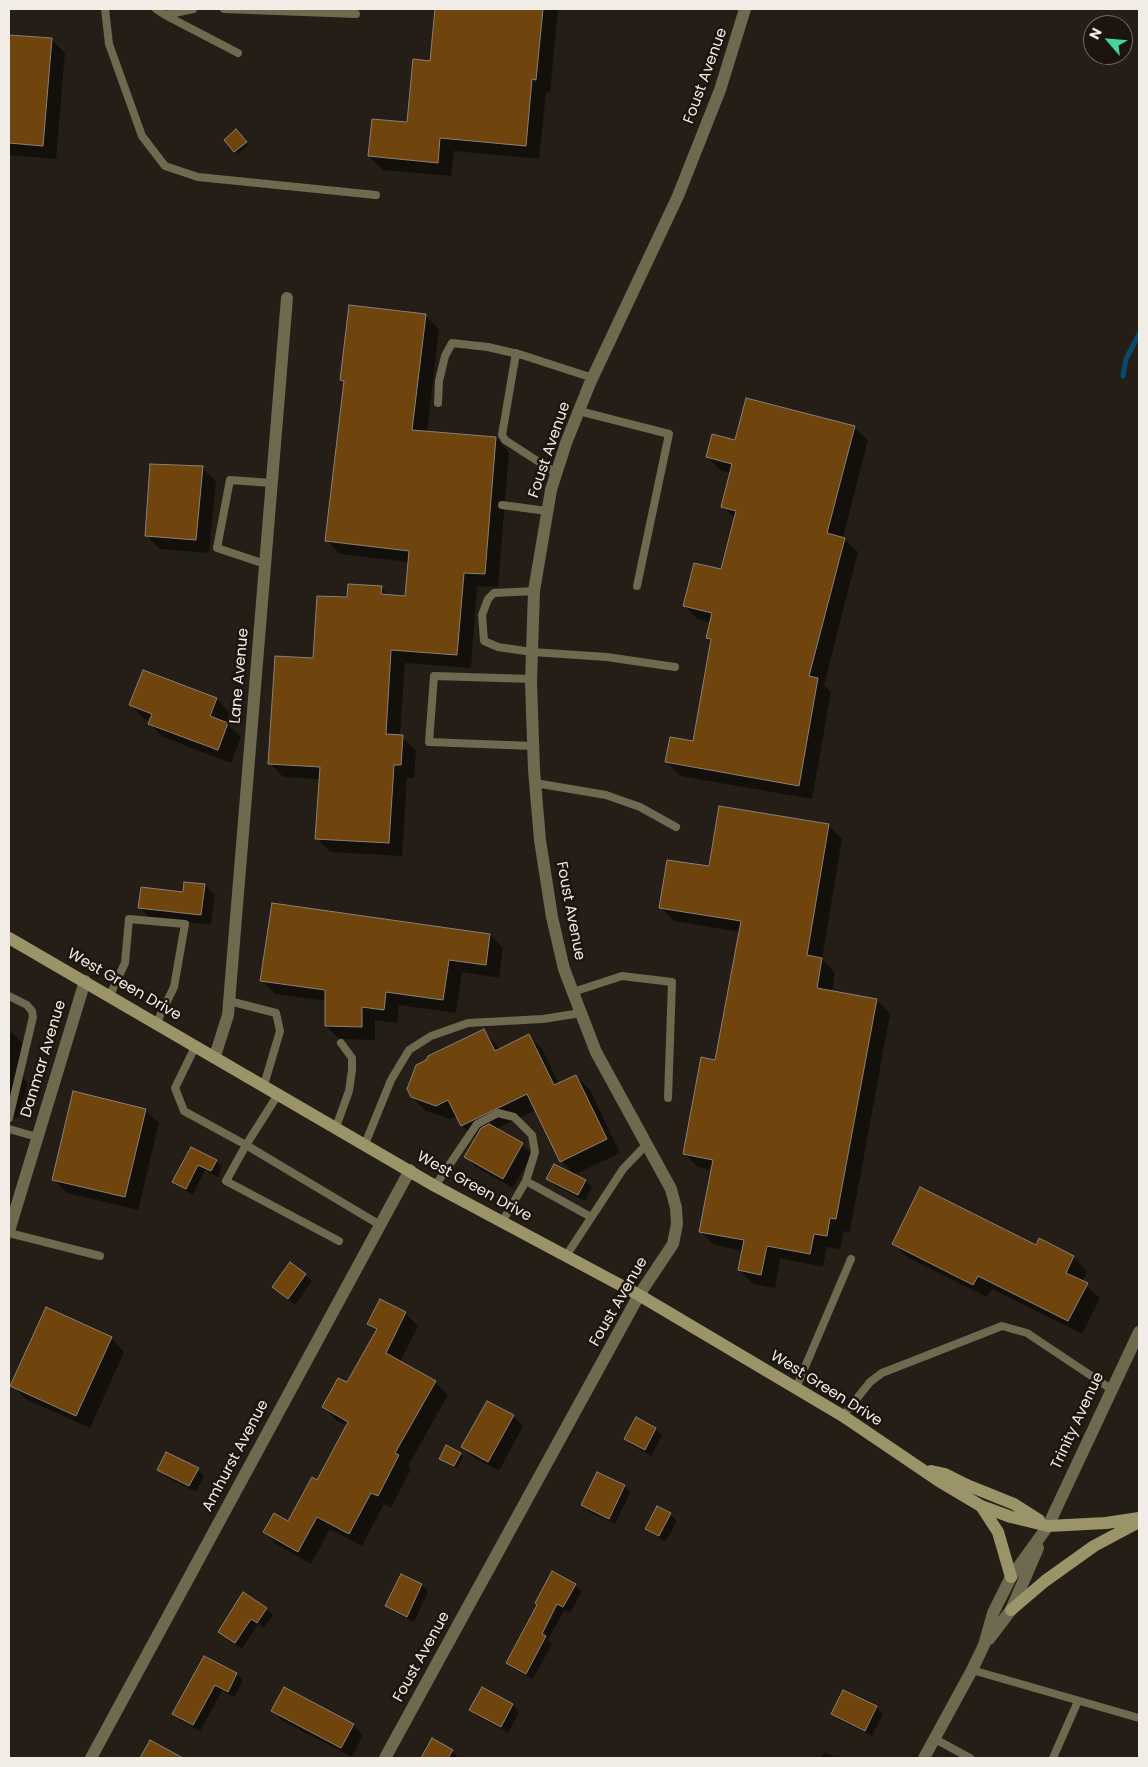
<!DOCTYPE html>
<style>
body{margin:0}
#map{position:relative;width:1148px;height:1767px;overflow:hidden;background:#251e16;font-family:Poppins,sans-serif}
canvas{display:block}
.frame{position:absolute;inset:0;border:10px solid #f2ece7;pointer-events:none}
.north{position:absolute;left:1083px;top:15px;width:50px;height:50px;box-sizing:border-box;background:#1c150d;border:1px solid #726b64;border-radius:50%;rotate:297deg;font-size:14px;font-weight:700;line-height:20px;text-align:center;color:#f2ece7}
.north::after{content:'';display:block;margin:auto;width:18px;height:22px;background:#42d4a1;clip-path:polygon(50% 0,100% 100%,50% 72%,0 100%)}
</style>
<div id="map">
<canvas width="1148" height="1767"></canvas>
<div class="frame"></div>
<div class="north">N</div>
</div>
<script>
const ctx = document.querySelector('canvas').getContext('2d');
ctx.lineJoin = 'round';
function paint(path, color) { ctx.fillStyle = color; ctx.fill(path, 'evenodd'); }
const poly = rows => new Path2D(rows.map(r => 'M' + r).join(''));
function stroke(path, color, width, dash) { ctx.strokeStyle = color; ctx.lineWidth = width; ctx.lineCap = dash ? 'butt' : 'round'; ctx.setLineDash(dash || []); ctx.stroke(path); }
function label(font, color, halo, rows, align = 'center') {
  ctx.font = font + ' Poppins,sans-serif'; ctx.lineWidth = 5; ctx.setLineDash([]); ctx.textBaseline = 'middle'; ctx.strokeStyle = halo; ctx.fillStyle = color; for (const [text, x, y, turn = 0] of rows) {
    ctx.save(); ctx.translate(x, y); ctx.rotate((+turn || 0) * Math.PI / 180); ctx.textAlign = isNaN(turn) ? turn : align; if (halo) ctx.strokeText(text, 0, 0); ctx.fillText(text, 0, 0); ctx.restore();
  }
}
const shadow = poly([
 [437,9,558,9,550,93,546,92,539,159,454,151,451,176,383,170,369,156,408,124,431,62],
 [9,36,52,40,65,53,56,159,9,155],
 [239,134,248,145,238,154,226,140],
 [425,315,439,329,427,433,496,438,509,452,498,587,477,586,471,668,405,663,400,736,416,750,414,778,407,778,402,856,330,852,317,838,320,779,283,777,270,763,314,660,348,599,381,587,390,596,406,597,409,562,340,554,327,541,345,383,342,380],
 [854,427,868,440,843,538,858,552,824,685,831,692,812,799,680,776,667,762,694,743,712,642,707,637,711,623,698,619,684,606,722,571,735,519,722,506,731,473,721,471,707,457,736,442],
 [202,468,216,481,209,553,160,549,147,536],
 [144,671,217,699,230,713,226,723,241,737,231,763,163,737,149,723,150,721,144,719,131,705],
 [828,825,842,839,822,959,835,973,832,992,877,1000,890,1014,850,1232,844,1231,840,1249,827,1247,823,1267,780,1258,775,1288,753,1284,740,1270,743,1251,714,1245,701,1232,712,1170,698,1167,685,1154,716,1061,740,932,674,921,661,908,710,868],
 [205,885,215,895,211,925,150,918,140,908],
 [273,904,490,935,503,948,499,978,462,972,456,1013,399,1005,397,1023,375,1020,375,1040,339,1039,326,1026,326,1001,275,994,262,980],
 [9,1030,24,1044,16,1070,28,1083,18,1118,9,1116],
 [484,1031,500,1049,529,1036,542,1049,559,1084,576,1076,590,1090,620,1153,578,1173,573,1173,560,1159,536,1110,496,1129,522,1144,532,1154,513,1188,476,1167,466,1157,476,1139,462,1126,457,1116,450,1119,426,1111,412,1097],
 [145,1110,159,1123,138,1210,67,1193,53,1179],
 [191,1148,216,1161,222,1167,218,1177,205,1170,193,1195,174,1182],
 [548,1178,585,1181,592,1187,585,1201,554,1185],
 [1039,1240,1074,1257,1087,1271,1082,1282,1100,1298,1082,1334,992,1289,987,1297,907,1257,893,1243,1036,1246],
 [305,1275,312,1281,295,1305,273,1287],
 [405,1313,418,1326,400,1362,435,1382,448,1395,408,1466,411,1469,391,1508,384,1504,362,1546,330,1529,311,1564,278,1545,265,1532,288,1523,317,1481,347,1426,336,1420,323,1407,347,1384,377,1332,369,1324],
 [111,1338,124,1352,90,1428,26,1399,12,1386],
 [513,1416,523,1426,499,1471,473,1457,463,1447],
 [636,1419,656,1429,662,1436,651,1456,632,1445,625,1439],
 [460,1454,463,1457,457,1468,441,1459],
 [158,1469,198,1470,204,1476,196,1492,165,1476],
 [624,1486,630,1493,615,1524,589,1512,583,1505],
 [670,1514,677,1521,665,1542,646,1529],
 [401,1575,422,1585,428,1592,414,1622,393,1612,386,1606],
 [575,1585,582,1591,570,1613,564,1610,548,1640,552,1644,533,1679,514,1669,508,1663,538,1605],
 [266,1609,273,1615,264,1628,258,1624,242,1649,219,1631],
 [205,1657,237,1674,243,1681,234,1697,222,1691,200,1731,180,1720,174,1714],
 [482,1688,513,1705,519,1712,508,1733,477,1716,471,1710],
 [843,1691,876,1707,883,1714,872,1736,839,1720,832,1714],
 [272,1711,353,1725,363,1735,352,1757,283,1721],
 [452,1751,458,1758,423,1757],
 [824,1752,837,1758,821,1758]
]);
const stream = poly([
 [1123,376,1126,359,1139,334]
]);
const building = poly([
 [435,9,543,9,536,80,532,79,526,146,440,138,438,163,368,156,372,119,407,122,413,59,430,61,435,9],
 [9,35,52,38,43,146,9,143,9,35],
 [236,129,247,142,234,152,224,140,236,129],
 [349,305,426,314,412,430,496,437,485,574,464,573,457,655,391,650,386,734,403,735,401,765,394,765,389,843,315,839,320,767,268,764,275,656,313,658,317,596,347,597,348,584,382,586,381,594,405,596,409,551,325,541,344,381,340,380,349,305],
 [746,398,855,426,827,533,845,538,809,676,818,678,799,786,665,762,670,737,693,741,711,639,706,638,712,613,683,606,694,563,721,569,736,511,721,507,732,464,706,457,712,434,735,440,746,398],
 [150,464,203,466,196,540,145,536,150,464],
 [143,670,217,698,210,716,228,723,218,750,148,724,152,714,129,705,143,670],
 [719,806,829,824,807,955,822,958,817,988,877,999,836,1219,830,1218,827,1236,814,1234,810,1254,767,1246,761,1275,738,1270,744,1240,699,1232,713,1160,683,1154,701,1057,715,1060,741,921,659,908,667,860,709,866,719,806],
 [184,882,205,884,201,915,138,908,141,887,183,892,184,882],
 [272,903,490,934,486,965,449,960,443,1000,386,992,384,1010,362,1007,362,1027,325,1026,325,990,260,981,272,903],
 [484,1029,495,1051,529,1034,554,1085,576,1075,607,1139,560,1162,527,1094,461,1126,448,1100,436,1106,411,1097,407,1089,416,1065,426,1060,428,1056,484,1029],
 [73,1091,146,1109,125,1197,52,1180,73,1091],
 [489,1124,523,1143,503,1179,464,1157,481,1128,489,1124],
 [191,1147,217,1160,211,1171,198,1165,186,1189,172,1182,191,1147],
 [554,1164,586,1180,578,1195,546,1179,554,1164],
 [920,1187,1036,1245,1039,1238,1074,1256,1066,1273,1088,1283,1068,1321,978,1276,973,1285,892,1244,920,1187],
 [290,1262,306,1274,288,1299,272,1287,290,1262],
 [380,1299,406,1312,386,1353,436,1381,395,1453,399,1455,378,1496,371,1493,349,1534,317,1517,298,1552,263,1532,274,1513,288,1521,312,1477,317,1480,348,1422,322,1407,338,1378,347,1382,377,1329,367,1324,380,1299],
 [46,1307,112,1337,76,1416,10,1386,46,1307],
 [487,1401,514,1415,488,1462,461,1447,487,1401],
 [636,1417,656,1428,645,1450,624,1439,636,1417],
 [446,1445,461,1453,454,1466,439,1459,446,1445],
 [166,1452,199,1468,189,1486,157,1470,166,1452],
 [597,1472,625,1485,609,1519,581,1505,597,1472],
 [657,1506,671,1513,659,1536,645,1529,657,1506],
 [552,1571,576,1584,563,1607,557,1604,542,1634,546,1636,526,1674,506,1663,537,1605,535,1603,552,1571],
 [401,1574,422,1584,407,1617,385,1606,401,1574],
 [243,1592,267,1608,257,1623,251,1619,235,1643,218,1632,243,1592],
 [204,1656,237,1673,228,1692,215,1685,193,1725,172,1714,204,1656],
 [284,1687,354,1724,341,1748,271,1711,284,1687],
 [482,1687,513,1704,501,1727,469,1710,482,1687],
 [843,1690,877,1706,865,1731,831,1714,843,1690],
 [432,1738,453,1750,448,1758,421,1758,432,1738],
 [150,1740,183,1758,140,1758,150,1740]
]);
const service = poly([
 [105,9,109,44,142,136,165,166,198,177,376,195],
 [156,9,165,15,193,9],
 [224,9,356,14],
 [165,15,238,53],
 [516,353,502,435,505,440,556,473],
 [438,403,439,381,445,356,452,343,488,347,522,355,593,378],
 [579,411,669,434,637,586],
 [502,505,547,511],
 [265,564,217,548,230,480,272,483],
 [534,591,494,593,488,599,482,615,484,641,498,647,532,652,607,657,675,667],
 [531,679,434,676,429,742,533,746],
 [535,783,606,795,640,807,676,827],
 [573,992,622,976,672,982,668,1098],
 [110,995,125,963,129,919,185,924,174,987,157,1022],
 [9,996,27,1005,32,1011,33,1017,9,1118],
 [229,1001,276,1013,280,1031,264,1085],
 [196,1045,175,1088,184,1111,246,1145,279,1093],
 [336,1127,349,1091,352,1070,352,1058,341,1043],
 [9,1129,37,1137],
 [365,1144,391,1080,409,1050,431,1036,468,1023,543,1019,581,1013],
 [435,1186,477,1124,498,1113,514,1117,532,1135,535,1152,526,1181],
 [502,1222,526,1181,591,1217],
 [9,1233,100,1256],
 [339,1241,226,1181,246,1145,380,1225],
 [566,1256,623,1169,647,1144],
 [796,1388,851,1259],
 [843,1416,870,1382,882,1373,1002,1326,1027,1333,1111,1389],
 [972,1670,1139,1718],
 [935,1739,970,1758],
 [1053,1758,1078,1701]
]);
const minor = poly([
 [215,1056,228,1015,287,298],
 [9,1231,85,981],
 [1048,1526,1139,1332],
 [91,1758,410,1170],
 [385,1758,639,1295]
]);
const tertiary = poly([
 [639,1295,673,1244,677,1224,676,1208,671,1189,596,1052,564,969,552,917,540,840,534,770,531,682,534,591,551,490,566,443,590,383,678,196,720,90,745,9],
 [989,1639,1011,1610,1038,1548],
 [924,1758,972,1670,984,1645,993,1613,1011,1577,1048,1526]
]);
const secondary = poly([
 [9,938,435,1186,639,1295,843,1416,939,1481,981,1506,1011,1517,1048,1526,1106,1523,1139,1518],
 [931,1471,945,1474,967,1485,1014,1504,1039,1520],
 [981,1506,998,1532,1011,1577],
 [1011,1610,1045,1581,1094,1546,1139,1522]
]);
const streetNames = [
 ["Foust Avenue",706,76,-70],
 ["Foust Avenue",550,450,-71],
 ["Lane Avenue",240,676,-85],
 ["Foust Avenue",570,911,79],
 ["West Green Drive",124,985,30],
 ["Danmar Avenue",44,1059,-73],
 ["West Green Drive",474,1187,29],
 ["Foust Avenue",619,1302,-60],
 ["West Green Drive",826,1389,32],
 ["Trinity Avenue",1078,1421,-65],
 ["Amhurst Avenue",236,1456,-62],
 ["Foust Avenue",422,1657,-61]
];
paint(shadow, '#0007');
stroke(stream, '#07496f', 5);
paint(building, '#6f450d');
stroke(building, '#8a8076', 1);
stroke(service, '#6e694f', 8);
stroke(minor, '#6e694f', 12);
stroke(tertiary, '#6e694f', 12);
stroke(secondary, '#9c9469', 12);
label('15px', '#f2ece7', '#1c150d', streetNames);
</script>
